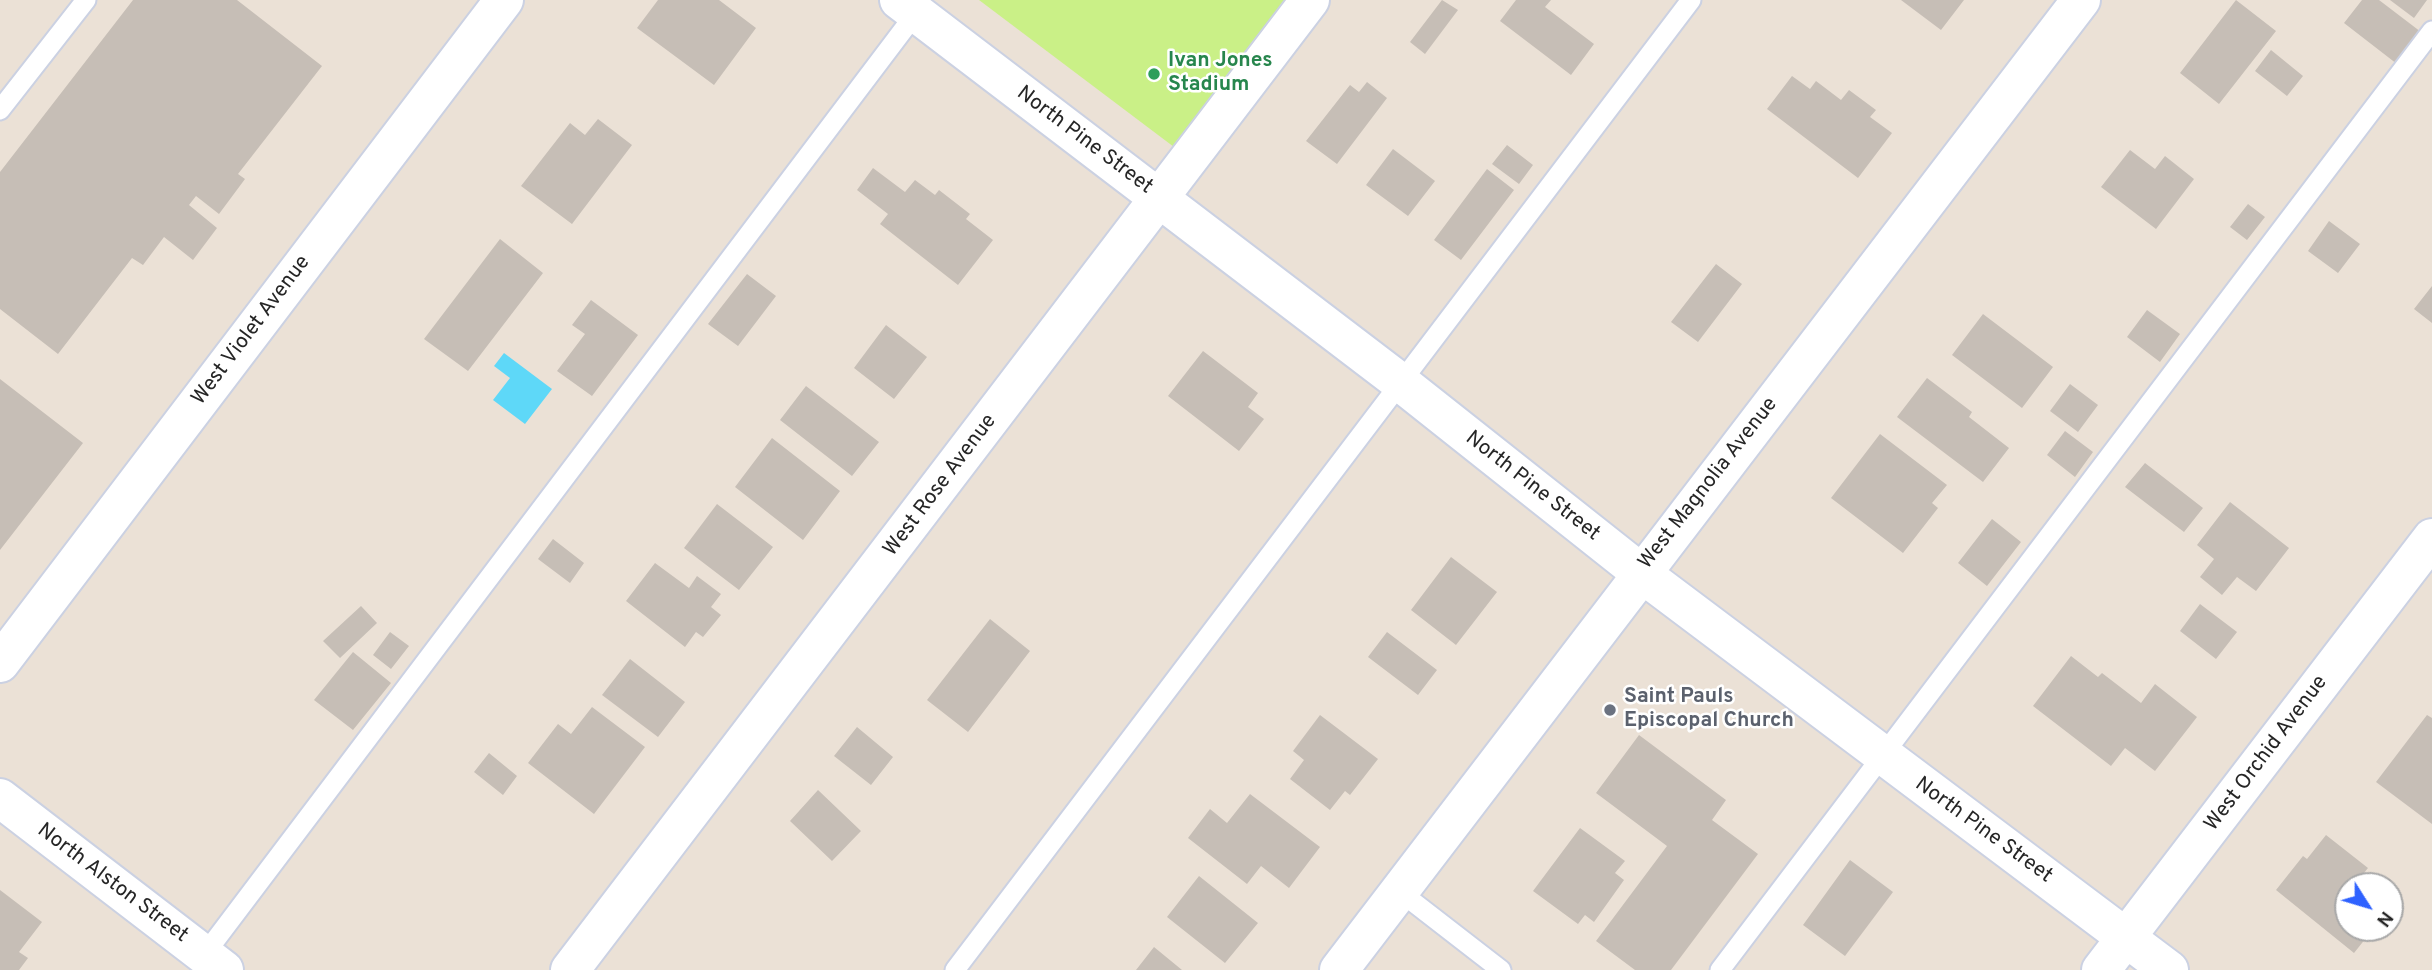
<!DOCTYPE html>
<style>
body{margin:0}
#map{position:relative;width:2432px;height:970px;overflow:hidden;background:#ebe1d6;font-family:Overpass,sans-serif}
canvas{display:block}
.north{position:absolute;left:2334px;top:872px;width:70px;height:70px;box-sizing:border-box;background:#fff;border:2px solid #a8a8a8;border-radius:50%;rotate:127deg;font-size:19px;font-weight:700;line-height:28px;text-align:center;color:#262626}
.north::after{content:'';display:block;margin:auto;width:24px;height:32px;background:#2f62ff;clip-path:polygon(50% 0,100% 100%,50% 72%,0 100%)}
</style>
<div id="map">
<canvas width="2432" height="970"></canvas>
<div class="north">N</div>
</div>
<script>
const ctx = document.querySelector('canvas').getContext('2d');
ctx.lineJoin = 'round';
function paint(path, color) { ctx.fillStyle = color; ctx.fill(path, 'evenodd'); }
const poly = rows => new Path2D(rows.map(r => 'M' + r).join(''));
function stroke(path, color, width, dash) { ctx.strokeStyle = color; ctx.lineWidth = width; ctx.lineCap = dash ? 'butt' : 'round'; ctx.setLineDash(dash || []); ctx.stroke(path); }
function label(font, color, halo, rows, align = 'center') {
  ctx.font = font + ' Overpass,sans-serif'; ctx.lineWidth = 5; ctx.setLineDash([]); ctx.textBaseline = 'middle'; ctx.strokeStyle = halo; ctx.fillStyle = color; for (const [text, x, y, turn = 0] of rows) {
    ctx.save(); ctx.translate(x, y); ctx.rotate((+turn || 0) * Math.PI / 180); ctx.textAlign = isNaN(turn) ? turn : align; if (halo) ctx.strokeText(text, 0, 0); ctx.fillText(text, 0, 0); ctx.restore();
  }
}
const pitch = poly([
 [979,0,1286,0,1174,147]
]);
const water = poly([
 [504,353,552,389,525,424,493,400,510,378,494,366]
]);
const building = poly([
 [133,0,237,0,322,66,238,174,245,179,219,214,196,196,189,205,217,228,193,260,164,237,143,265,132,258,58,354,0,309,0,172],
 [658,0,719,0,756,28,714,85,637,28],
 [1442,0,1458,10,1425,54,1410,42],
 [1516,0,1551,0,1545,7,1594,44,1571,75,1500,21],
 [1901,0,1964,0,1941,30],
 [2236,0,2276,31,2219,104,2180,73],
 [2362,0,2379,0,2421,32,2397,64,2344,23],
 [2390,0,2427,0,2414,18],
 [2271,50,2303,76,2287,96,2255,71],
 [1792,76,1810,89,1816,81,1841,100,1849,90,1876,110,1870,117,1892,133,1858,178,1767,109],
 [1367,82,1387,98,1337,164,1306,141,1350,85,1359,92],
 [598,119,632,145,572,224,521,186,570,123,585,135],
 [1507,145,1533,165,1519,184,1492,164],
 [1393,149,1435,181,1408,216,1366,185],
 [2130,150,2155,169,2165,156,2194,179,2156,229,2101,187],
 [873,168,905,192,915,180,935,195,939,190,970,214,966,219,993,240,958,285,880,224,888,214,857,190],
 [1487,169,1514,190,1461,260,1434,240],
 [2248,204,2265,217,2247,240,2230,227],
 [2329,221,2360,244,2338,273,2308,251],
 [500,239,543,273,468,371,424,339],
 [1716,264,1742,284,1698,342,1671,322],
 [747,274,776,296,738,346,708,324],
 [2432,286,2432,323,2414,309],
 [591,300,638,335,592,396,557,371,585,334,572,325],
 [2147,310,2180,334,2160,362,2127,337],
 [1983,314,2053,367,2022,408,1952,355],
 [886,325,927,357,894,399,854,368],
 [1203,351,1258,393,1248,407,1264,419,1239,451,1168,396],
 [1927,378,1972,412,1969,417,2009,448,1983,482,1897,417],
 [0,379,83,443,0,550],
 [2070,384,2098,405,2078,432,2050,411],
 [806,386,879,442,852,476,780,420],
 [2065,431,2093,452,2075,477,2047,455],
 [1880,434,1947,485,1932,503,1938,508,1903,553,1831,498],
 [772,438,840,491,803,540,735,487],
 [2145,463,2203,508,2184,532,2125,487],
 [2230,502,2289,548,2256,591,2237,577,2222,595,2200,577,2214,559,2197,545],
 [717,504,773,547,739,590,684,548],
 [1992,519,2021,542,1987,586,1958,563],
 [553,539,584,563,570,583,538,559],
 [1451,557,1497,592,1456,645,1411,610],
 [655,563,689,588,697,576,721,594,711,607,721,615,703,637,696,632,685,647,626,601],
 [2200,604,2237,632,2216,659,2180,631],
 [361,606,377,623,340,658,323,641],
 [990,619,1030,651,968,732,927,700],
 [390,632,409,646,391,669,373,655],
 [1387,632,1437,670,1418,695,1368,657],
 [353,652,391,683,353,730,314,700],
 [2071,656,2098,677,2102,673,2141,703,2155,684,2197,717,2155,771,2125,748,2111,766,2033,706],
 [630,659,685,702,658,737,602,695],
 [592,707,645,747,594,814,528,763,558,724,571,734],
 [1320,715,1378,759,1350,795,1345,791,1330,810,1290,779,1304,760,1293,751],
 [2427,715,2432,718,2432,824,2376,782],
 [857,727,893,757,871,785,834,756],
 [1639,735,1726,800,1712,820,1758,854,1671,970,1635,970,1596,941,1667,846,1596,793],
 [489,753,517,776,503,795,474,772],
 [818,790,861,831,832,861,790,821],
 [1250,794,1320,847,1289,888,1261,866,1247,884,1188,838,1210,809,1227,823],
 [1580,828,1625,861,1615,873,1624,880,1594,922,1585,915,1578,924,1533,891],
 [2326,835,2368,868,2353,886,2348,886,2348,928,2374,928,2354,953,2276,890,2303,856,2307,859],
 [1850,860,1893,892,1845,956,1803,925],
 [1199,876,1258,923,1225,963,1167,917],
 [0,890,42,922,19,952,28,958,19,970,0,970],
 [1154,947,1182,970,1136,970]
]);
const lane = poly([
 [0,110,86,0],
 [1399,891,1501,970],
 [204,955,916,13],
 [955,970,1691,0],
 [1720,970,2432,31]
]);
const street = poly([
 [899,0,1400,382,1641,573,2169,970],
 [0,663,504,0],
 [0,798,224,970],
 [570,970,1310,0],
 [1339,970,2081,0],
 [2101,970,2432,538]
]);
const markers = [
 [1154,74,7,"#2e9e5b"],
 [1610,710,7,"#6b7280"]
];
const leisureNames = [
 ["Ivan Jones",1168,62],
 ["Stadium",1168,86]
];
const streetNames = [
 ["North Pine Street",1084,141,37],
 ["West Violet Avenue",252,331,-53],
 ["West Magnolia Avenue",1709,484,-52],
 ["West Rose Avenue",941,486,-53],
 ["North Pine Street",1532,487,38],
 ["West Orchid Avenue",2267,754,-53],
 ["North Pine Street",1983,831,36],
 ["North Alston Street",112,884,37]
];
const worshipNames = [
 ["Saint Pauls",1624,698],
 ["Episcopal Church",1624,722]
];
paint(pitch, '#caf087');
paint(water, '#5ed8f8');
paint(building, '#c6beb6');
stroke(lane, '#cbd1e2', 23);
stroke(street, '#cbd1e2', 42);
stroke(lane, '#fff', 19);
stroke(street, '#fff', 38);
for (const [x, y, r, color] of markers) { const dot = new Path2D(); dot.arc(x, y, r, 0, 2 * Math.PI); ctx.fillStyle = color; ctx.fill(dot); stroke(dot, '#fff', 2.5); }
label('bold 21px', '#27864d', '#fff', leisureNames, 'left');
label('21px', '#262626', '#fff', streetNames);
label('bold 21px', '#5b616d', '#fff', worshipNames, 'left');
</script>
